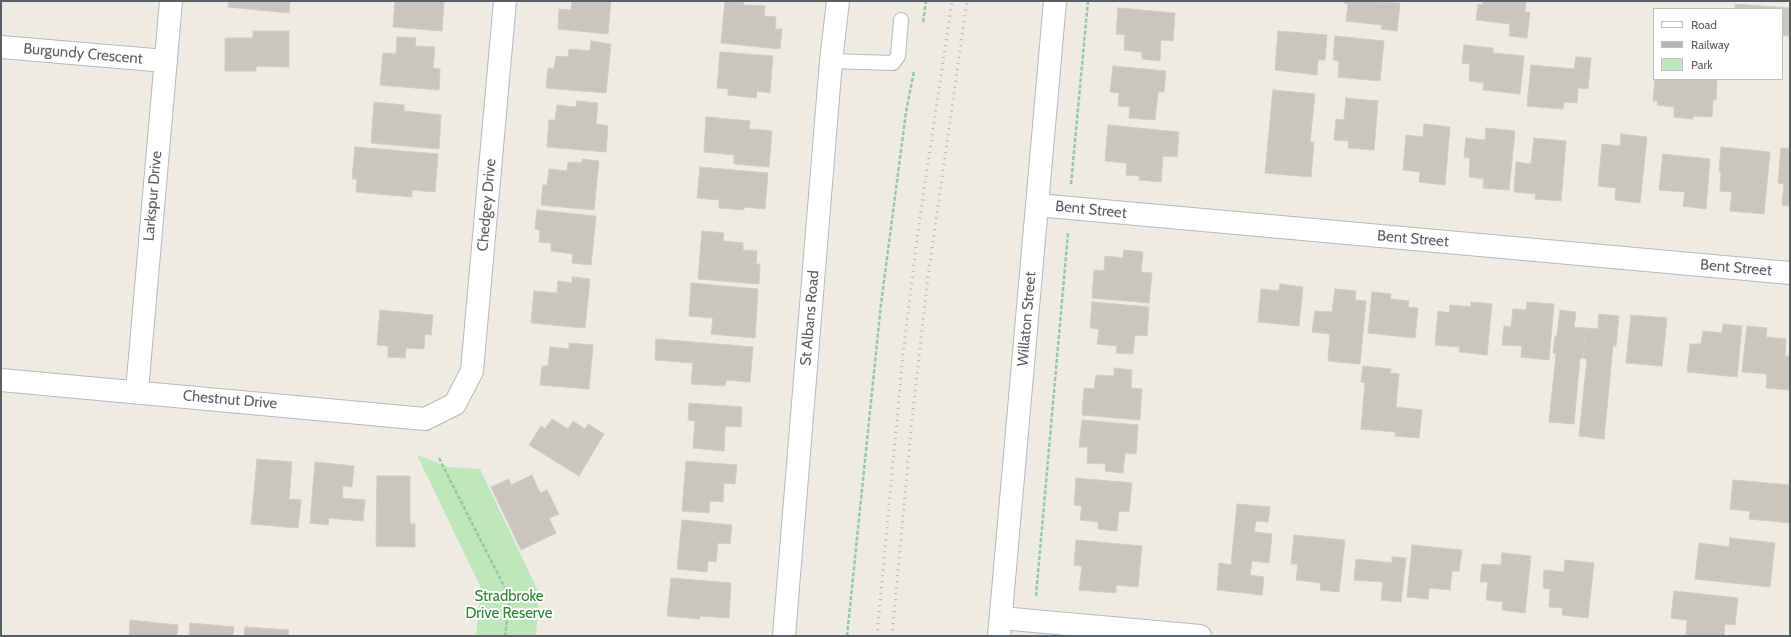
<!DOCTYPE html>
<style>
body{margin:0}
#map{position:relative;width:1791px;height:637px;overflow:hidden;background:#eeebe2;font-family:Cabin,sans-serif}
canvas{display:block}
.frame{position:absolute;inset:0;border:2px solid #5a5f64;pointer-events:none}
.legend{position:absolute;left:1653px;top:8px;width:130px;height:72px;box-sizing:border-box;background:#fff;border:1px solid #bdbfc1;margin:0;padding:5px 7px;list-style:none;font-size:12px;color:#5a5f64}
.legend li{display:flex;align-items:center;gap:8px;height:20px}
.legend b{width:20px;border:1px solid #bdbfc1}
</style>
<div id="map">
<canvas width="1791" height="637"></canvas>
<div class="frame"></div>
<ul class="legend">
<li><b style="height:5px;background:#fff"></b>Road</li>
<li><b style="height:5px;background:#b3b4b5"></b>Railway</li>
<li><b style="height:11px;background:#bee7bc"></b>Park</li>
</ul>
</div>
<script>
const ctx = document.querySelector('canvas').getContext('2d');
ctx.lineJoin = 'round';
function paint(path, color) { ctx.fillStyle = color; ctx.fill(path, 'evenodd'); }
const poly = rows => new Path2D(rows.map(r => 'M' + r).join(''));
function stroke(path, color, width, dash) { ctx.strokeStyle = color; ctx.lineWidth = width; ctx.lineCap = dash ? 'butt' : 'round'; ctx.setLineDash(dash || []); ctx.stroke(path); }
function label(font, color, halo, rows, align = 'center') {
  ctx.font = font + ' Cabin,sans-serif'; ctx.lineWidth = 4; ctx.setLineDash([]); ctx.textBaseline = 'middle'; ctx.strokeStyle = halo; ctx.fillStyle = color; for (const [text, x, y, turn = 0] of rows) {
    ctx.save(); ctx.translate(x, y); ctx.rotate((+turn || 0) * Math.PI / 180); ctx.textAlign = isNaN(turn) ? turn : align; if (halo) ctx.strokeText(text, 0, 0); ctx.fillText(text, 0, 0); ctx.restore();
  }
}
const green = poly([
 [417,455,448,467,480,469,539,593,536,636,476,636,481,588]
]);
const building = poly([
 [229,1,290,1,289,13,228,7,229,1],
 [395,1,444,1,442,31,393,27,395,1],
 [572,1,611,1,608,34,558,29,559,9,571,10,572,1],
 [725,1,744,1,743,5,765,6,764,16,776,17,775,29,782,29,780,49,721,43,725,1],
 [1344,1,1400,3,1397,31,1381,29,1382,25,1346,21,1348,4,1344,3,1344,1],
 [1483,1,1526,1,1525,12,1530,12,1527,38,1509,36,1510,24,1476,20,1478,4,1482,5,1483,1],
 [1735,4,1790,8,1790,36,1782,35,1782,9,1735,9,1735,4],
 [1118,8,1175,13,1173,41,1161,40,1160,61,1142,59,1142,52,1124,50,1125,35,1116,34,1118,8],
 [253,31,289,31,289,67,256,66,256,71,225,71,225,38,253,38,253,31],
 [1278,31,1327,35,1325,60,1318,60,1317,75,1275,70,1278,31],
 [1335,36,1384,41,1380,81,1338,77,1339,61,1333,60,1335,36],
 [397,37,416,38,415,46,435,47,433,68,440,69,439,90,380,85,383,53,396,54,397,37],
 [591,41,611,44,606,93,546,88,548,68,554,69,556,56,568,57,569,49,590,51,591,41],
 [1464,45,1493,48,1493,53,1524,56,1520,94,1483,90,1484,83,1469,81,1470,64,1462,63,1464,45],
 [720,52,773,56,770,93,757,91,756,98,728,95,728,89,717,88,720,52],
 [1576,57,1591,58,1588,89,1578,88,1577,103,1564,102,1563,109,1527,106,1531,65,1574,69,1576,57],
 [1113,66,1166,71,1164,92,1158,92,1155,120,1129,118,1130,107,1118,106,1119,93,1110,92,1113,66],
 [1655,79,1717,79,1716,100,1713,100,1712,117,1693,116,1693,119,1674,117,1674,107,1657,105,1658,101,1653,101,1655,79],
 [1273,90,1315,94,1310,142,1314,142,1311,177,1265,173,1273,90],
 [1346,98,1378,101,1374,150,1348,148,1349,141,1334,140,1336,119,1344,120,1346,98],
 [577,101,598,103,596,124,608,126,606,152,547,147,549,120,555,120,557,105,576,107,577,101],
 [374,102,404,105,404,111,441,115,439,149,371,143,374,102],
 [706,117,750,121,749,129,772,131,769,167,734,164,734,155,704,152,706,117],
 [1424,124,1450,127,1445,185,1419,182,1420,172,1403,170,1406,135,1423,137,1424,124],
 [1108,125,1179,132,1177,157,1163,156,1161,182,1139,180,1140,176,1126,175,1127,163,1105,161,1108,125],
 [1486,128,1515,131,1509,190,1483,188,1484,179,1469,177,1470,158,1464,157,1466,138,1485,140,1486,128],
 [1621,134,1647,137,1640,203,1615,200,1616,188,1598,186,1602,144,1620,146,1621,134],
 [1534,138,1566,141,1561,201,1535,199,1536,194,1514,192,1516,162,1531,164,1534,138],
 [355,147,438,154,435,192,412,190,412,197,356,192,357,179,352,179,355,147],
 [1721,147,1770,152,1764,214,1730,211,1732,192,1720,191,1721,172,1719,171,1721,147],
 [1781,148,1790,149,1790,206,1782,205,1784,184,1778,183,1781,148],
 [1663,154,1710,159,1706,209,1683,206,1685,192,1659,190,1663,154],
 [582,159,599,161,594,210,541,205,543,185,547,185,549,169,567,171,568,162,582,163,582,159],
 [700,167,768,173,765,209,744,207,744,210,719,208,719,200,697,198,700,167],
 [537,210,596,216,591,265,572,263,573,254,551,251,551,243,539,242,540,230,535,229,537,210],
 [702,231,724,233,723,241,743,243,743,250,757,251,756,264,760,264,759,284,698,279,702,231],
 [1124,250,1143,252,1141,272,1152,273,1149,303,1092,298,1094,270,1104,271,1105,256,1123,258,1124,250],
 [572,277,590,279,585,328,531,323,534,291,557,293,558,281,572,283,572,277],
 [691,283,758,289,755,338,711,334,713,318,689,316,691,283],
 [1280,284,1303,287,1299,326,1258,322,1261,289,1279,291,1280,284],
 [1335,289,1356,291,1355,300,1366,301,1360,364,1328,361,1330,334,1312,332,1315,311,1332,312,1335,289],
 [1372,292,1391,294,1390,299,1409,301,1408,307,1418,308,1415,338,1368,333,1372,292],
 [1092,302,1149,307,1147,336,1135,335,1133,354,1116,353,1117,346,1097,344,1099,329,1090,328,1092,302],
 [1471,302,1492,304,1487,355,1459,352,1460,347,1435,345,1438,311,1449,313,1450,305,1471,307,1471,302],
 [1527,302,1554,304,1549,360,1521,357,1522,346,1502,345,1504,326,1511,327,1513,309,1526,310,1527,302],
 [380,310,433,315,431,335,425,334,424,349,406,348,405,358,388,357,388,346,377,345,380,310],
 [1560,310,1576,312,1574,327,1586,328,1583,358,1580,358,1574,424,1549,422,1556,354,1553,353,1555,336,1557,336,1560,310],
 [1599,314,1619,316,1616,346,1613,346,1604,439,1579,436,1587,359,1583,358,1586,328,1598,329,1599,314],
 [1631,315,1667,318,1662,366,1626,363,1631,315],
 [1723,324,1742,326,1737,377,1687,372,1690,344,1701,344,1703,331,1722,333,1723,324],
 [1747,326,1767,328,1766,337,1786,339,1785,356,1790,356,1790,390,1766,388,1767,374,1742,372,1747,326],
 [656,339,753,347,750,382,726,380,725,386,691,384,693,363,655,360,656,339],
 [569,343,593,345,589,389,540,385,542,366,548,366,550,347,569,349,569,343],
 [1363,366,1391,369,1390,373,1399,374,1396,407,1422,410,1419,438,1395,436,1396,432,1361,429,1365,383,1361,382,1363,366],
 [1114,368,1132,370,1131,388,1142,389,1140,420,1082,415,1084,388,1094,389,1096,375,1114,376,1114,368],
 [689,403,742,407,741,427,725,426,724,451,693,448,695,421,688,420,689,403],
 [552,419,568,429,573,421,585,429,588,424,604,434,579,476,529,445,541,426,545,429,552,419],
 [1082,420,1138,425,1136,454,1125,453,1123,473,1105,471,1106,464,1087,463,1088,447,1079,447,1082,420],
 [257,459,292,462,289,499,301,500,298,528,251,524,257,459],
 [686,461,737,465,735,484,724,483,723,502,710,501,709,513,682,511,686,461],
 [315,462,354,466,352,487,343,486,342,498,365,500,363,521,329,518,328,525,310,523,315,462],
 [532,475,540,493,547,490,559,514,549,518,556,533,521,550,491,487,509,479,511,485,532,475],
 [377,476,410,476,410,524,415,524,415,547,376,546,377,476],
 [1076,478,1132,483,1129,512,1119,511,1117,531,1098,529,1098,522,1080,520,1082,506,1074,505,1076,478],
 [1733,480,1790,485,1790,523,1749,519,1750,511,1730,509,1733,480],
 [1237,504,1270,507,1268,522,1256,521,1254,532,1272,534,1269,563,1252,561,1250,575,1264,577,1262,595,1217,590,1219,563,1231,565,1237,504],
 [682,520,732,525,730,544,718,543,716,562,708,561,707,572,677,569,682,520],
 [1294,535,1345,540,1339,592,1320,590,1321,583,1296,580,1298,564,1291,564,1294,535],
 [1730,538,1775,543,1770,587,1695,579,1699,543,1729,547,1730,538],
 [1076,540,1142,546,1138,587,1116,585,1116,593,1079,590,1082,566,1074,565,1076,540],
 [1412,545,1462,550,1459,571,1452,571,1450,590,1429,588,1428,599,1407,597,1412,545],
 [1502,553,1531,556,1525,613,1502,610,1503,602,1486,600,1488,582,1480,582,1482,564,1501,565,1502,553],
 [1392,557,1406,558,1401,602,1381,600,1383,582,1354,580,1356,559,1392,563,1392,557],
 [1565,560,1594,563,1588,618,1562,615,1563,608,1549,607,1550,589,1543,588,1544,570,1564,572,1565,560],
 [671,578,731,583,729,618,700,616,700,619,667,616,671,578],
 [1674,591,1738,598,1735,625,1725,624,1724,636,1686,636,1687,620,1671,618,1674,591],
 [130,620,178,625,177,636,129,636,130,620],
 [190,623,234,627,233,636,189,636,190,623],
 [245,627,289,630,288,636,244,636,245,627]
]);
const path = poly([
 [923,22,926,1],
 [1071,184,1088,1],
 [439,458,510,598,505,636],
 [1036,596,1068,233],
 [847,636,881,304,906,112,914,71]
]);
const service = poly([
 [831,61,893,63,898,56,901,20]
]);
const minor = poly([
 [1,47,166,61],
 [1037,205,1790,273],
 [1,380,425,419,455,404,472,371,505,1],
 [137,391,171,1],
 [1001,618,1200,636]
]);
const tertiary = poly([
 [999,636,1055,1]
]);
const secondary = poly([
 [784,636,831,61,838,1]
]);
const rail = poly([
 [877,636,903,354,918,231,952,1],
 [892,636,912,419,928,277,967,1]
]);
const streetNames = [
 ["Burgundy Crescent",83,54,5],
 ["Larkspur Drive",153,196,-85],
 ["Chedgey Drive",487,205,-85],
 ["Bent Street",1091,210,6],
 ["Bent Street",1413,239,5],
 ["Bent Street",1736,268,5],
 ["St Albans Road",810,318,-85],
 ["Willaton Street",1027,319,-85],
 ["Chestnut Drive",230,400,5]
];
const parkNames = [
 ["Stradbroke",509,597],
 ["Drive Reserve",509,614]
];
paint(green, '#bee7bc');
paint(building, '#c9c5bf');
stroke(building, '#d3ccc0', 1);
stroke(service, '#b5b8bd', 16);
stroke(minor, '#b5b8bd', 24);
stroke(tertiary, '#b5b8bd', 24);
stroke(secondary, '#b5babf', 24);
stroke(path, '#95c9a1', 2.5, [4, 2]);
stroke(service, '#fff', 14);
stroke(minor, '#fff', 22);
stroke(tertiary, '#fff', 22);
stroke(secondary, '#fff', 22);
stroke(rail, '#b3b4b5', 3, [1, 5]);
label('15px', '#5a5f64', '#fff', streetNames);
label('15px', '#2f852f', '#fff', parkNames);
</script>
